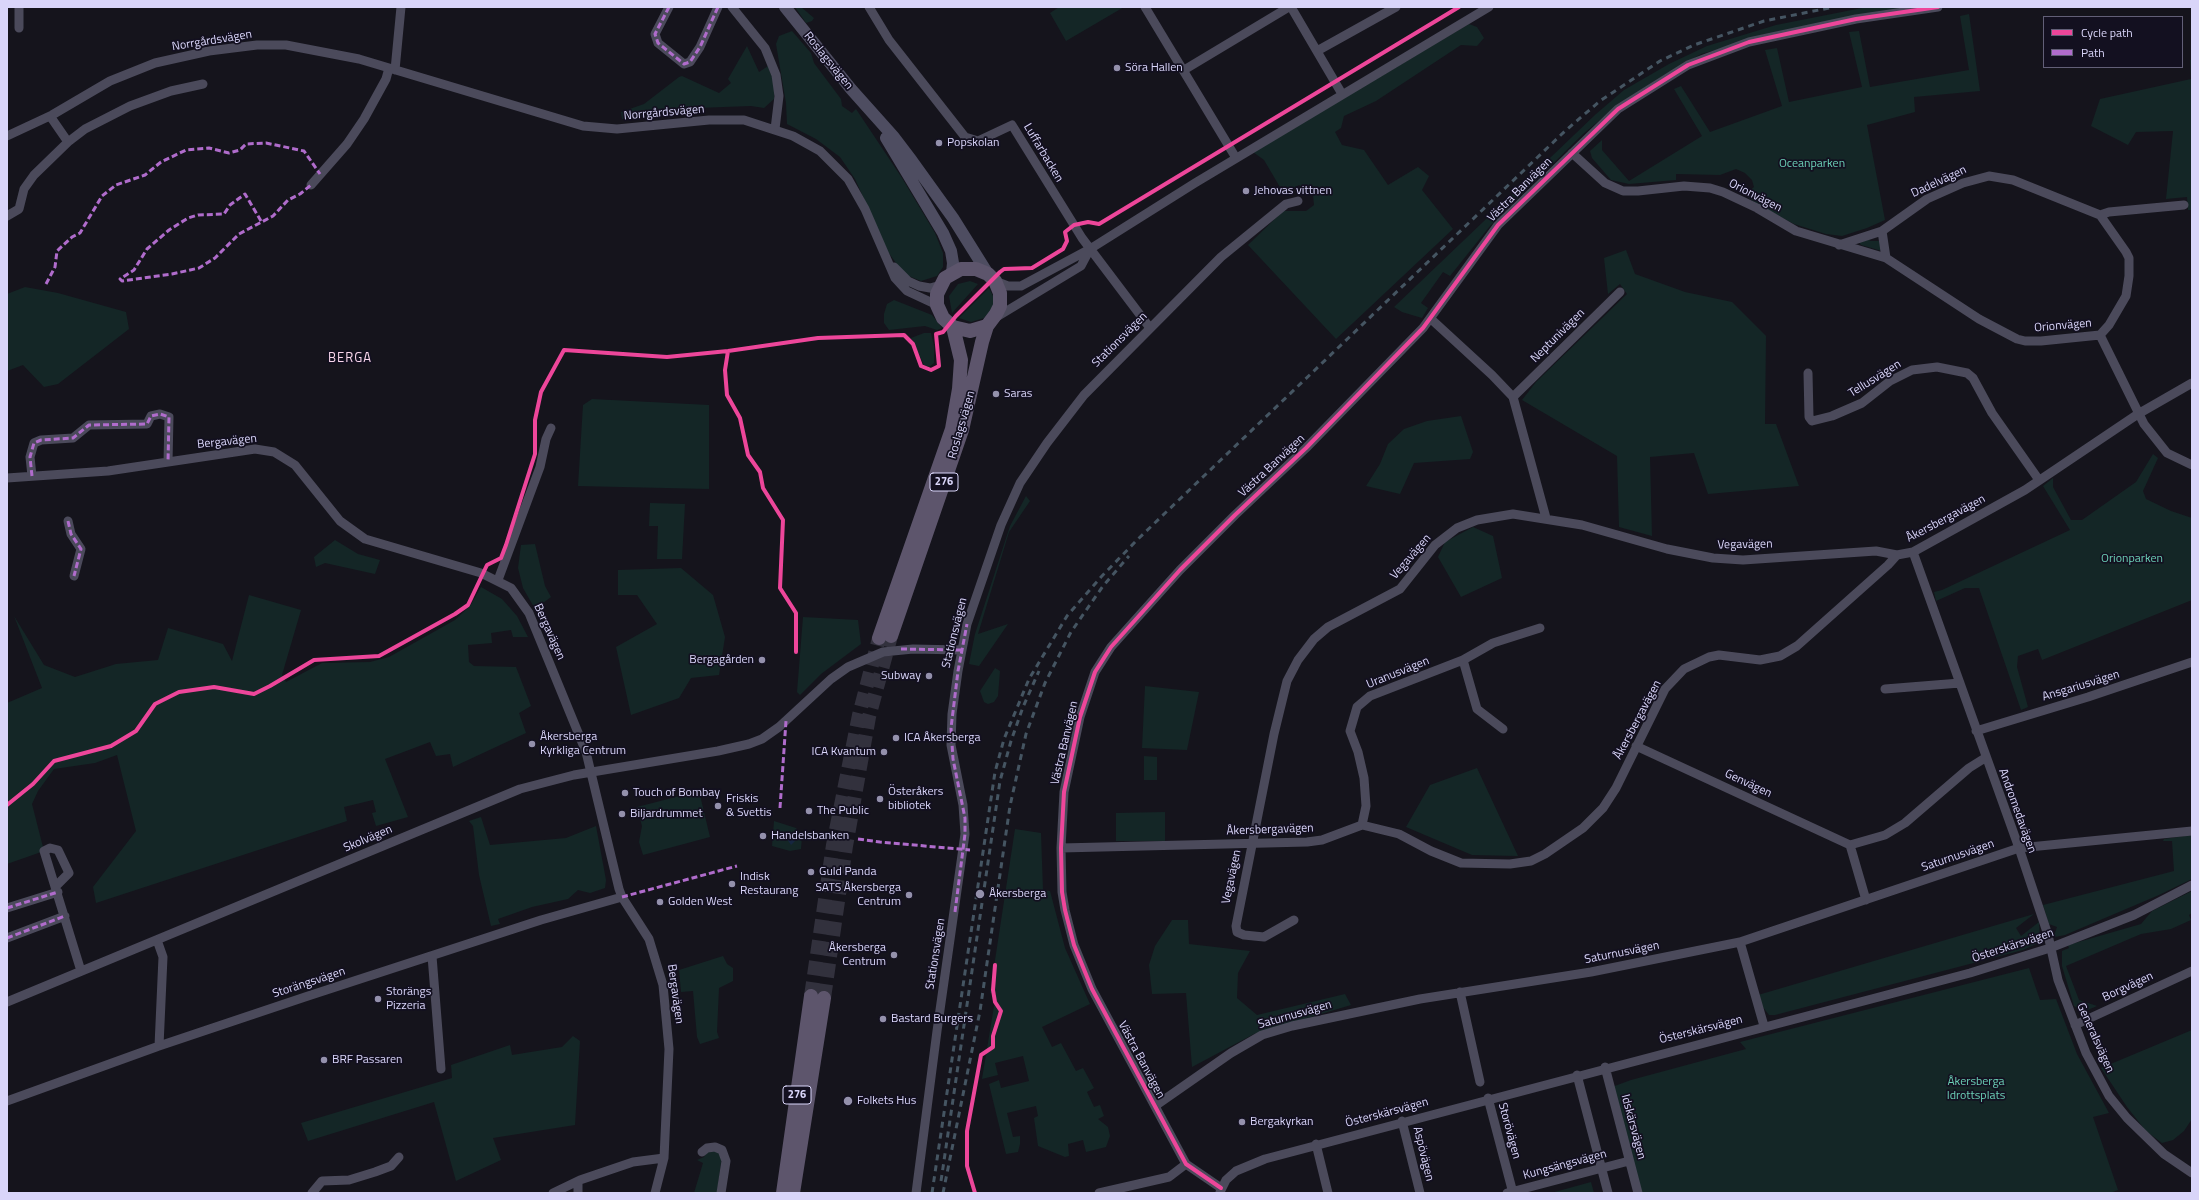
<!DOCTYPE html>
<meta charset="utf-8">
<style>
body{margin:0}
#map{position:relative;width:2199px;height:1200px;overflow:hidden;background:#15141c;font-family:"Titillium Web",sans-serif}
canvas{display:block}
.frame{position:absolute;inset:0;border:8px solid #d9d5f9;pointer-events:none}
.legend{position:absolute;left:2043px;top:16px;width:140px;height:52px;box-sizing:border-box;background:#131020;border:1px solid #625f77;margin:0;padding:5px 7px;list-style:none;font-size:12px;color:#d9d5f9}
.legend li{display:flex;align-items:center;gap:8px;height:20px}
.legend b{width:20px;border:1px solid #625f77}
</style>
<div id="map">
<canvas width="2199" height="1200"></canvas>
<div class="frame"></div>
<ul class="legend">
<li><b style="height:5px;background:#ed469a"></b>Cycle path</li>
<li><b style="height:5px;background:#b06ccc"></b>Path</li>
</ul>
</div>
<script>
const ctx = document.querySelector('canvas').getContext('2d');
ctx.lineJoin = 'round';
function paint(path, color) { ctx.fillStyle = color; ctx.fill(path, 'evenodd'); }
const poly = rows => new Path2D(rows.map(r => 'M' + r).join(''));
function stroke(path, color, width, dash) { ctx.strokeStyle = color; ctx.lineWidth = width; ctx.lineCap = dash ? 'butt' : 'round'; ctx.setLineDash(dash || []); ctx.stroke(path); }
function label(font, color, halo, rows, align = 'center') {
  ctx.font = font + ' "Titillium Web",sans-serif'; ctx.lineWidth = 3.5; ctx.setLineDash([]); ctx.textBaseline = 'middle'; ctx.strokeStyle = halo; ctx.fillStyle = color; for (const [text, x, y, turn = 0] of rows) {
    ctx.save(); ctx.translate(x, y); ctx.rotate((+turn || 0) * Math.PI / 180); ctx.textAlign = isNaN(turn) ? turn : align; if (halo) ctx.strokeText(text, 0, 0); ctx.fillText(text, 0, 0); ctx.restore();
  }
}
const green = poly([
 [795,7,801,7,814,18,812,21,806,23],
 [1059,7,1124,7,1066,41,1050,13],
 [1867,7,1911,7,1761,37,1701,54,1664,75,1618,105,1583,134,1490,226,1450,276,1443,272,1421,303,1428,308,1422,318,1402,312,1394,307,1596,114,1624,90,1669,64,1707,46,1776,25],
 [1969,14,1980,91,1914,97,1915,112,1867,125,1885,220,1867,228,1842,236,1826,234,1794,224,1758,205,1745,195,1754,187,1752,180,1745,173,1736,169,1720,175,1676,174,1676,180,1629,184,1611,180,1592,158,1590,151,1602,140,1602,150,1629,181,1702,136,1674,89,1681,86,1710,132,1782,106,1765,50,1777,48,1789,102,1862,87,1849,32,1859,31,1870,87,1969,70,1960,16],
 [1469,24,1477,27,1484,38,1477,46,1461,45,1376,101,1344,116,1341,128,1335,132,1342,145,1364,150,1388,185,1418,167,1429,176,1422,190,1453,229,1336,339,1248,245,1283,211,1306,211,1314,205,1313,195,1299,185,1284,194,1264,160,1253,152],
 [792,31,811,53,814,63,841,99,842,106,852,113,856,109,902,178,935,233,943,253,943,267,937,276,921,281,904,274,888,252,855,179,840,157,816,139,787,124,786,103,776,44,779,36],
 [747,46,759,72,768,66,775,85,774,99,764,108,751,106,697,108,622,119,621,112,644,104,679,77,682,76,719,93,731,83,728,79],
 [2190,60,2192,60,2192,210,2188,210,2187,197,2166,199,2173,131,2136,132,2128,145,2091,126,2100,99,2191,79],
 [1868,237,1870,241,1880,241,1882,251,1861,245,1859,242],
 [1626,250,1635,274,1685,292,1732,302,1766,336,1765,424,1776,424,1799,486,1708,494,1694,453,1650,457,1652,536,1619,527,1617,456,1522,400,1536,382,1627,294,1620,284,1608,294,1604,258],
 [970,281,978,284,952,313,949,296,958,284],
 [25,287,58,293,126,312,129,329,58,384,44,387,23,365,7,371,7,294],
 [989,288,994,298,993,308,984,318,971,322,959,318],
 [894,300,932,315,942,328,937,330,925,326,889,330,884,323,884,314,887,304],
 [924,333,931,333,934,346,934,363,929,367,924,365,911,338],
 [592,399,709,405,709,489,578,486,583,405],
 [1461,416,1473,452,1470,459,1414,463,1400,494,1366,486,1380,464,1388,444,1404,429,1427,421],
 [2153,454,2158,458,2143,491,2146,499,2171,511,2192,518,2192,600,2042,660,2038,649,2018,656,2017,667,2028,707,2021,710,1979,588,1965,588,1936,601,1934,592,1942,590,2070,530,2043,486,2053,478,2053,487,2071,520,2082,520,2136,482],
 [1026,496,1030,501,1009,532,978,634,1008,624,979,666,969,664,975,634,1010,526],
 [650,503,685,504,682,559,657,559,658,526,649,526],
 [1473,527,1493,536,1502,578,1461,597,1438,557,1445,542],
 [335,540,358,554,380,560,375,574,325,563,316,567,314,557],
 [535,544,545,586,551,597,535,609,523,588,518,568,521,545],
 [681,568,713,595,725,637,719,675,691,678,679,698,631,715,616,647,657,624,637,595,618,595,618,570],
 [481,587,502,599,517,616,528,637,513,637,511,630,491,633,492,643,468,645,469,662,474,666,516,667,531,706,519,713,526,733,453,767,450,754,436,756,430,742,385,759,408,817,376,826,372,813,376,812,373,800,344,807,347,821,96,903,93,887,136,831,117,755,95,763,54,769,38,791,32,804,44,851,7,864,7,703,42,688,14,616,44,665,75,677,116,664,158,660,168,628,223,644,232,661,249,595,301,610,282,675,286,682,322,663,370,662,389,657,455,620,470,606],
 [803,617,858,620,861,644,821,674,800,695,797,692],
 [995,668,1000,671,998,696,994,702,988,704,984,702,980,691],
 [1145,686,1199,692,1187,750,1142,748],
 [1144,756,1157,757,1157,780,1144,780],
 [1477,768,1518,856,1472,855,1406,827,1430,785],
 [699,791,710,837,643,855,639,842,642,826,637,807],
 [1165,812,1165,841,1116,841,1116,813],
 [481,817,490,845,566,838,596,826,606,880,605,888,590,893,578,890,568,899,532,907,498,919,500,924,491,926,479,875,473,826,469,821],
 [774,821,796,828,802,836,801,849,790,851,772,846],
 [1015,829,1041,833,1043,890,1050,891,1065,948,1090,1004,1042,1027,1052,1047,1061,1043,1076,1071,1083,1068,1094,1088,1087,1092,1094,1107,1100,1105,1104,1116,1098,1119,1108,1127,1110,1136,1106,1147,1086,1152,1083,1140,1068,1144,1069,1156,1065,1157,1038,1146,1034,1118,1038,1116,1036,1106,1007,1113,1013,1137,1020,1136,1020,1144,1018,1152,1006,1154,989,1084,999,1080,1001,1088,1029,1081,1023,1056,995,1063,998,1075,982,1079,996,994,990,993],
 [2192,835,2192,879,2159,895,2065,935,2055,937,2051,936,2050,934,2055,933,2057,927,2049,924,2043,905,2174,871,2172,841,2163,841,2164,839],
 [2192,891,2192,913,2189,915,2191,920,2171,929,2141,934,2066,966,2079,1000,2097,1006,2083,1012,2074,1006,2062,966,2062,951,2069,948,2068,945,2141,924,2152,911],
 [2034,914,2016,928,2021,936,2039,922,2040,939,2036,944,2023,950,1775,1015,1769,1015,1762,1006,1758,995],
 [1172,920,1188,920,1189,944,1250,951,1238,973,1237,998,1257,1015,1345,994,1351,1005,1254,1034,1192,1067,1186,993,1152,994,1149,965,1155,946],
 [723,956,727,964,733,968,733,981,719,988,717,1032,719,1038,700,1044,697,1037,693,991,681,992,679,970],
 [2029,968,2040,1000,2056,999,2077,1054,2109,1113,2093,1117,2118,1190,2110,1193,1640,1193,1612,1087,1631,1080,1746,1049,1740,1042],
 [2192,1030,2192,1119,2184,1131,2173,1140,2162,1143,2146,1131,2127,1107,2101,1068],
 [573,1036,580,1041,575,1125,493,1138,501,1160,456,1181,434,1102,308,1141,301,1123,452,1078,451,1065,510,1045,512,1055,562,1047],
 [707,1151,717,1151,722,1155,717,1193,694,1193,703,1163,697,1160,704,1157],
 [1591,1182,1594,1193,1551,1193]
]);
const water = poly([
 [791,834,798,838,791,845,787,839]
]);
const primaryTunnel = poly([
 [811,996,833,845,859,715,879,638],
 [824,998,846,846,869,717,891,636]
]);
const street = poly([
 [669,7,655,34,658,43,684,64,690,62,700,47,718,7],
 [732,7,765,48,776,75,779,96,775,129],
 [869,7,889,40,965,137,978,141,1012,125,1082,238,1150,328],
 [1145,7,1236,158],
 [1291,7,1342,94],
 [19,28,19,7],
 [1317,51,1396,7],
 [395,70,401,7],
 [1184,70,1289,7],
 [50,116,68,142],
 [7,136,52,115,110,81,155,63,209,51,257,45,286,45,359,59,583,126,617,129,709,120,744,120,793,136,820,151,848,179,865,209,895,278,907,291,937,305],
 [1572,153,1605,183,1623,191,1638,191,1684,186,1710,188,1723,192,1757,208,1796,231,1886,258,1979,319,2017,339,2025,341,2041,341,2100,335],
 [311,185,347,144,364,119,386,79,389,68],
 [7,216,19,209,24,189,34,175,68,142,85,129,130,106,171,91,203,84],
 [1882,231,1886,258],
 [1839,245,1882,231,1927,199,1963,183,1989,176,2013,180,2100,215],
 [894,267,908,281,919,286,930,288,941,285],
 [995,281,1008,286,1021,286,1090,249,1195,183,1489,7],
 [995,318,1081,266,1090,249],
 [1431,319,1492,375,1513,397,1546,518],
 [2100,335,2109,325,2126,296,2129,276,2129,258,2126,252,2100,215,2109,212,2184,205],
 [2100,335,2144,424,2167,453,2192,465],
 [1808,373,1809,417,1812,421,1832,416,1862,403,1890,381,1912,370,1937,367,1967,373,1973,378,1992,413,2039,480],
 [1513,397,1620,292],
 [32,476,30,457,34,443,41,440,73,438,89,425,147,424,151,416,160,414,169,417,168,462],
 [7,478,108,471,255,449,274,452,295,465,340,521,365,539,481,573,511,588,529,613,586,752,619,889,622,897,649,939,663,985,669,1049,664,1158,655,1193],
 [68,521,71,534,81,549,74,576],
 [1913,552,2019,848,2048,935,2058,980,2086,1053,2109,1096,2127,1118,2164,1154,2192,1173],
 [498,580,540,467,546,439,551,428],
 [1463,660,1477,709,1503,729],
 [1885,689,1960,683],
 [1976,731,2088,697,2192,662],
 [1636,746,1850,845,1866,900],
 [1362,825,1366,806,1364,778,1358,752,1350,731,1357,707,1370,696,1463,660,1493,643,1540,628],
 [1850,845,1885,835,1905,823,1969,768,1985,758],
 [1061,848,1307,842,1322,840,1362,825,1399,834,1431,851,1461,863,1510,864,1531,861,1545,854,1583,828,1603,808,1616,788,1665,689,1684,669,1709,657,1719,655,1760,660,1780,656,1797,646,1888,565,1897,555,1913,552,2025,490,2138,414,2192,383],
 [56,886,69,873,58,850,50,848,44,851,81,971],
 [7,908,58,892],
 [1294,920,1264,937,1244,935,1237,932,1236,926,1274,734,1287,681,1298,660,1314,639,1328,627,1400,589,1435,545,1457,528,1477,520,1513,514,1582,525,1667,549,1713,558,1743,560,1876,551,1897,555],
 [7,938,65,916],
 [157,940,163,957,159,1046],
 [432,956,441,1069],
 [1460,992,1480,1082],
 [7,1002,520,789,574,775,718,751,749,744,762,739,779,727,831,679,848,667,883,652,913,649,961,650],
 [2075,1025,2192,971],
 [1764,1026,1740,942,2019,848,2192,831],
 [1605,1067,1638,1193],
 [1577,1075,1608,1193],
 [1488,1098,1513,1193],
 [7,1101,159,1046,305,997,541,920,622,897],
 [1155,1106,1231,1053,1262,1035,1292,1026,1420,999,1591,972,1740,942],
 [1402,1121,1420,1193],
 [1316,1144,1328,1193],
 [702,1152,707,1148,715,1147,722,1150,726,1161,721,1193],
 [1221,1188,1186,1164,1092,989,1074,945,1065,910,1062,892,1061,848,1064,792,1080,717,1095,672,1111,647,1180,570,1235,515,1306,448,1423,328,1498,225,1618,109,1688,65,1749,42,1856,19,1938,7],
 [1220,1192,1226,1180,1236,1171,1265,1159,1970,973,2050,948,2134,915,2192,885],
 [312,1193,322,1181,349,1180,375,1172,391,1166,399,1157],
 [553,1193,580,1180,633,1162,664,1158],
 [578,1193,578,1182],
 [916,1193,937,1031,965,834,963,805,951,745,952,714,958,671,967,624,1001,525,1020,483,1047,443,1084,395,1221,257,1286,204,1298,201],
 [1099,1193,1169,1177,1186,1164],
 [1507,1193,1629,1161]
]);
const secondary = poly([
 [785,7,851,89,893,136,912,161,953,218,988,274],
 [886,138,943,233,951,251,953,263,952,273]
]);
const primary = poly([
 [891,636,962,430,982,342,987,326,996,314,1000,306,1000,293,995,281,988,274,976,269,961,269,945,278,937,294,937,305,943,318,953,327,970,331,987,326],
 [879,638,952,429,959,389,961,360,953,327],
 [783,1193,811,996],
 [793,1193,824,998]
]);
const rail = poly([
 [941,1181,1000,781,1011,741,1023,707,1039,671],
 [932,1193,995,772,1004,739,1029,679,1067,616,1101,577,1138,539,1565,131,1600,101,1660,61,1694,45,1764,21,1834,7],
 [943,1193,980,1011,1010,806,1026,734,1045,683,1071,632,1103,586,1129,556]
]);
const quiet = poly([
 [669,7,655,34,658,43,684,64,690,62,700,47,718,7],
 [261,221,245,194,230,205,224,214,198,215,188,218,169,230,147,249,134,270,120,279,122,281,172,274,199,268,215,258,239,234,273,216,288,200,300,194,311,185],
 [46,284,55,267,57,251,72,237,80,233,102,196,116,185,145,175,161,162,186,150,209,148,229,153,240,150,246,144,266,143,304,151,320,174],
 [32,476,30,457,34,443,41,440,73,438,89,425,147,424,151,416,160,414,169,417,168,462],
 [68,521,71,534,81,549,74,576],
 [901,649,961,650],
 [780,808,786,721],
 [858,839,880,842,970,850],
 [622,897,737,866],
 [7,908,58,892],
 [955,912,965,834,965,818,953,759,951,728,958,671,967,624],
 [7,938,65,916]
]);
const cycleway = poly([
 [728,351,725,370,727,395,740,418,748,455,760,472,763,488,783,520,780,588,796,613,796,652],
 [7,805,33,784,54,761,111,746,136,731,155,704,179,692,214,687,254,694,270,686,314,660,379,656,455,614,468,605,487,565,501,558,506,545,535,454,535,420,541,392,564,350,667,357,728,351,818,338,904,335,913,344,921,366,931,370,939,366,936,334,943,332,956,316,1000,272,1004,269,1032,268,1063,249,1067,241,1065,232,1074,225,1088,222,1099,224,1459,7],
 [1221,1188,1186,1164,1092,989,1074,945,1065,910,1062,892,1061,848,1064,792,1080,717,1095,672,1111,647,1180,570,1235,515,1306,448,1423,328,1498,225,1618,109,1688,65,1749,42,1856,19,1938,7],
 [975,1193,967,1166,967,1131,981,1055,993,1047,993,1036,1001,1011,995,1002,993,990,995,965]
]);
const markers = [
 [1117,68,4,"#9491ac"],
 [939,143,4,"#9491ac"],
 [1246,191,4,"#9491ac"],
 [996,394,4,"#9491ac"],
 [762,660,4,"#9491ac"],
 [929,676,4,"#9491ac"],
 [896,738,4,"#9491ac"],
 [532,744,4,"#9491ac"],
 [884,752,4,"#9491ac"],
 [625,793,4,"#9491ac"],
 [880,799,4,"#9491ac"],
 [718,806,4,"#9491ac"],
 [809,811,4,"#9491ac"],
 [622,814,4,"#9491ac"],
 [763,836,4,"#9491ac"],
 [811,872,4,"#9491ac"],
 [732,884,4,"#9491ac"],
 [980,894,5,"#9491ac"],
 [909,895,4,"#9491ac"],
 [660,902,4,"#9491ac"],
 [894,955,4,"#9491ac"],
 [378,999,4,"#9491ac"],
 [883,1019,4,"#9491ac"],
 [324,1060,4,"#9491ac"],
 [848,1101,5,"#9491ac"],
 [1242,1122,4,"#9491ac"]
];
const shields = [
 [944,482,28],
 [797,1095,28]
];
const shieldNames = [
 ["276",944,482],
 ["276",797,1095]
];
const streetNames = [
 ["Norrgårdsvägen",212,41,-9],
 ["Roslagsvägen",828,61,51],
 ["Norrgårdsvägen",664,113,-5],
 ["Luffarbacken",1043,153,59],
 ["Dadelvägen",1939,182,-25],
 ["Västra Banvägen",1520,190,-45],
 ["Orionvägen",1755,196,27],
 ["Orionvägen",2063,326,-5],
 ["Neptunivägen",1558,336,-45],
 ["Stationsvägen",1120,340,-45],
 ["Tellusvägen",1875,379,-32],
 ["Roslagsvägen",962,425,-74],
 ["Bergavägen",227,442,-6],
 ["Västra Banvägen",1272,466,-43],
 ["Åkersbergavägen",1946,519,-28],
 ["Vegavägen",1745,545,-1],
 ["Vegavägen",1411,557,-49],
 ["Bergavägen",549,632,66],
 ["Stationsvägen",955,633,-76],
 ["Uranusvägen",1398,673,-22],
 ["Ansgariusvägen",2081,686,-17],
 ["Åkersbergavägen",1638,720,-62],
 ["Västra Banvägen",1065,743,-77],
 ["Genvägen",1748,784,25],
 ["Andromedavägen",2017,811,70],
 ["Åkersbergavägen",1270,830,-2],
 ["Skolvägen",368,839,-23],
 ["Saturnusvägen",1958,856,-19],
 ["Vegavägen",1232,877,-78],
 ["Österskärsvägen",2013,946,-18],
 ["Saturnusvägen",1622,953,-11],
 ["Stationsvägen",936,954,-81],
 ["Storängsvägen",309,983,-18],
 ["Borgvägen",2128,987,-25],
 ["Bergavägen",675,994,82],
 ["Saturnusvägen",1295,1015,-16],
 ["Österskärsvägen",1701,1030,-14],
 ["Generalsvägen",2095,1038,66],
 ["Västra Banvägen",1141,1060,62],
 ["Österskärsvägen",1387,1113,-15],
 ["Idskärsvägen",1633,1127,75],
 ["Storövägen",1509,1131,75],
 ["Aspövägen",1423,1154,76],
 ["Kungsängsvägen",1565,1165,-15]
];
const poiNames = [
 ["Söra Hallen",1125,68],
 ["Popskolan",947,143],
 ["Jehovas vittnen",1254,191],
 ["Saras",1004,394],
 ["Bergagården",754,660,"right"],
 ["Subway",921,676,"right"],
 ["Åkersberga",540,737],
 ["Kyrkliga Centrum",540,751],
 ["ICA Åkersberga",904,738],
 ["ICA Kvantum",876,752,"right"],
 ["Österåkers",888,792],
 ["bibliotek",888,806],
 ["Touch of Bombay",633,793],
 ["Friskis",726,799],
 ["& Svettis",726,813],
 ["The Public",817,811],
 ["Biljardrummet",630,814],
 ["Handelsbanken",771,836],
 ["Guld Panda",819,872],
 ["Indisk",740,877],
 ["Restaurang",740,891],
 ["SATS Åkersberga",901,888,"right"],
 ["Centrum",901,902,"right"],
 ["Åkersberga",989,894],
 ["Golden West",668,902],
 ["Åkersberga",886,948,"right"],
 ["Centrum",886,962,"right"],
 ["Storängs",386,992],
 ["Pizzeria",386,1006],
 ["Bastard Burgers",891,1019],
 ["BRF Passaren",332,1060],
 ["Folkets Hus",857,1101],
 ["Bergakyrkan",1250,1122]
];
const parkNames = [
 ["Oceanparken",1812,164],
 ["Orionparken",2132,559],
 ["Åkersberga",1976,1082],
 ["Idrottsplats",1976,1096]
];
const neighbourhoodNames = [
 ["BERGA",350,359]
];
paint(green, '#142626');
paint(water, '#162640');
stroke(primaryTunnel, '#32313d', 14, [14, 7]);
stroke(street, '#4b4a5b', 9);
stroke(secondary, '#4e4d61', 12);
stroke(primary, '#5d556c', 14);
stroke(rail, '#455562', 3, [6, 5]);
stroke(quiet, '#b06ccc', 3, [6, 3]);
stroke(cycleway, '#ed469a', 4);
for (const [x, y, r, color] of markers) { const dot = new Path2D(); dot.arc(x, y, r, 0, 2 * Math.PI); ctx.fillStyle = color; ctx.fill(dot); stroke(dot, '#131020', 1.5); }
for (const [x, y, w] of shields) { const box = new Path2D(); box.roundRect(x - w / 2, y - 9, w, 18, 3); ctx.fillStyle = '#131020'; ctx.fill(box); stroke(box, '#d9d5f9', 1); }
label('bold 11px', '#d9d5f9', null, shieldNames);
label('12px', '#d9d5f9', '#131020', streetNames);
label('12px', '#d9d5f9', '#131020', poiNames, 'left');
label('12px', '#6bcfb6', '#131020', parkNames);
ctx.letterSpacing = '1px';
label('13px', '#f9d6ec', '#131020', neighbourhoodNames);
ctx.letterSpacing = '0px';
</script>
